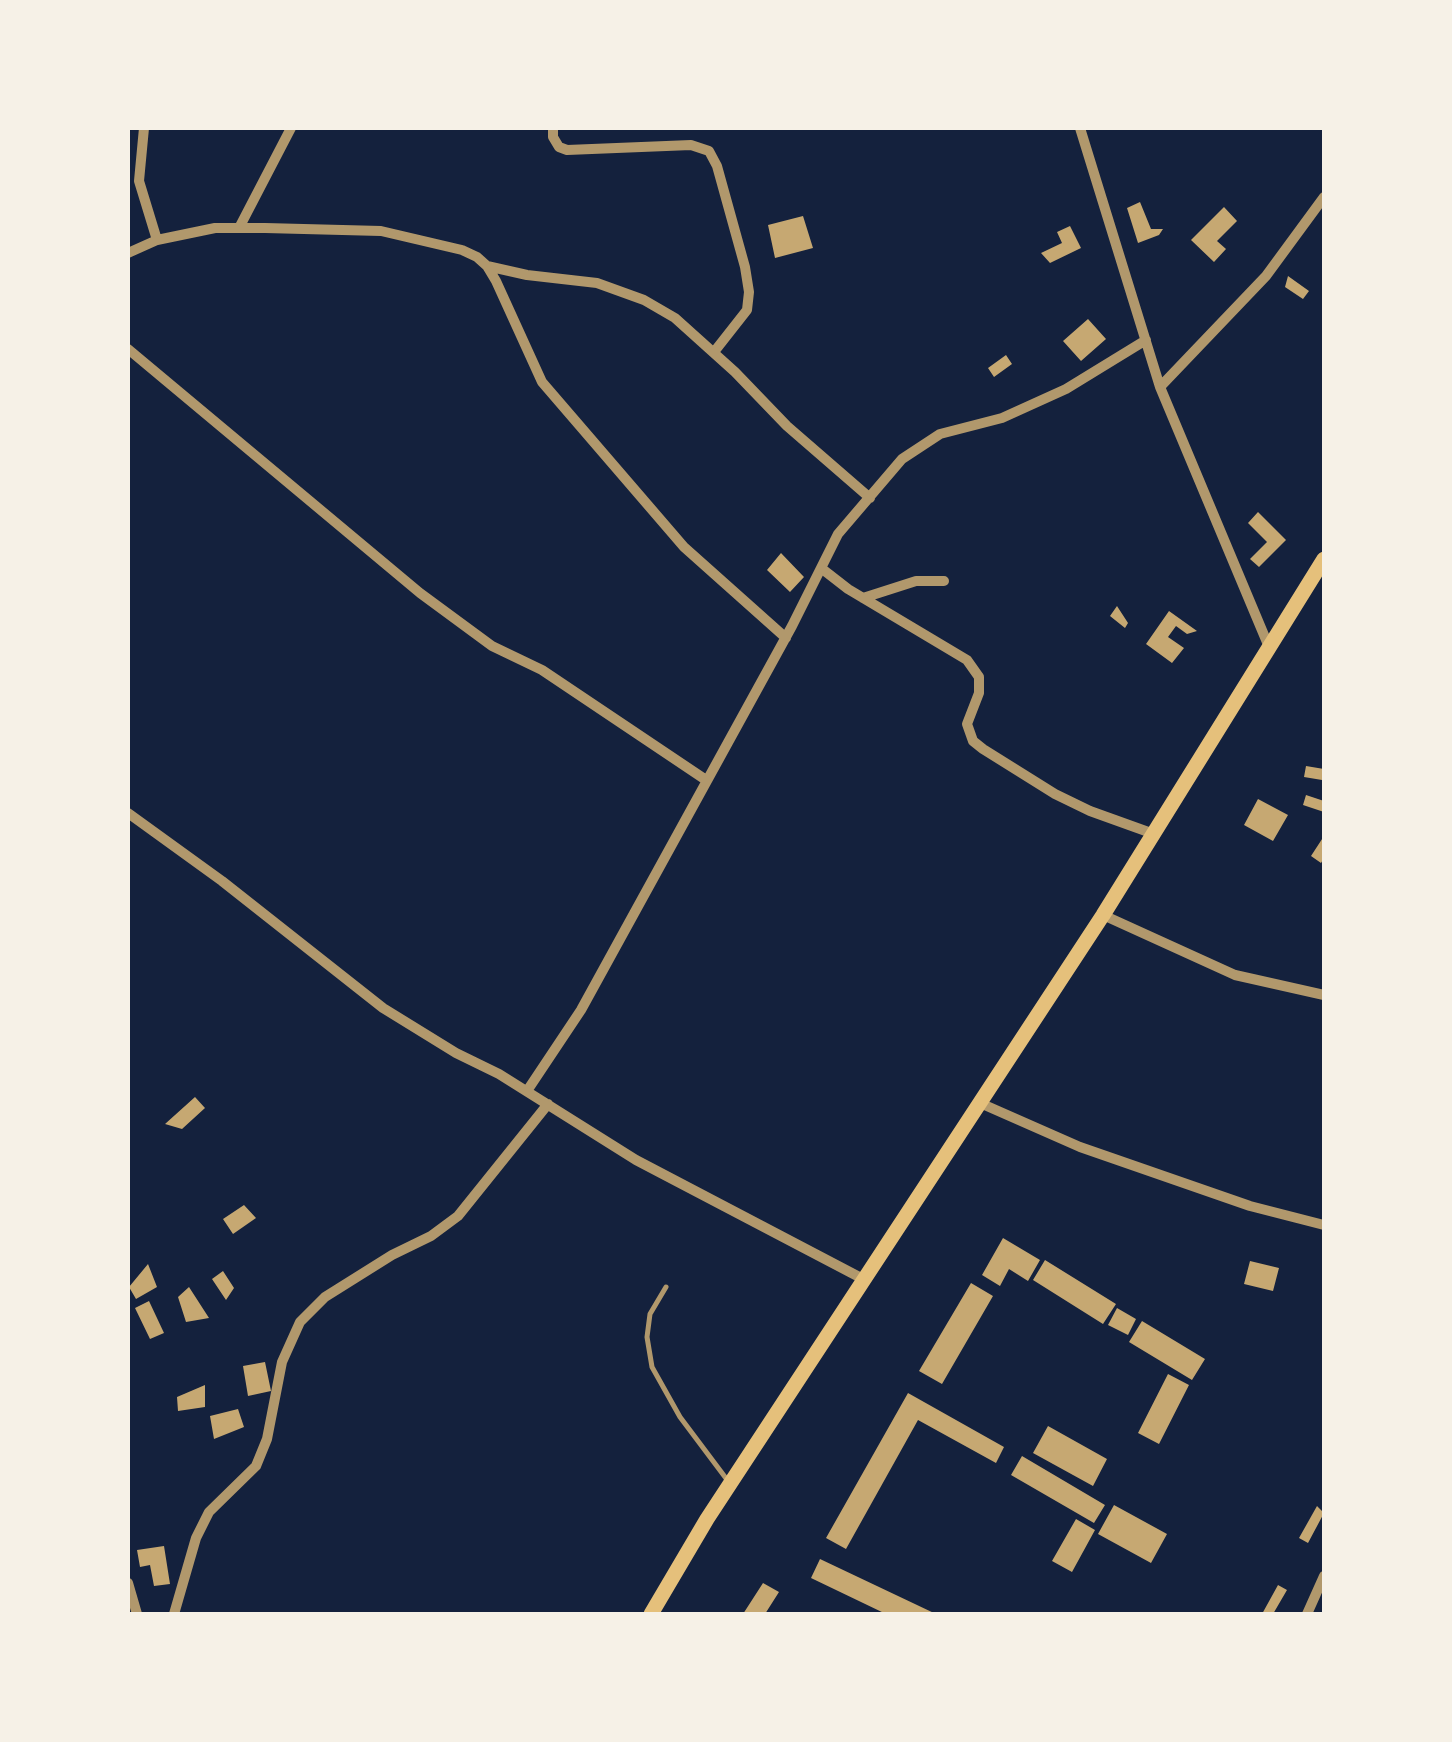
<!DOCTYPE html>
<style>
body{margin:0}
#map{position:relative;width:1452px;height:1742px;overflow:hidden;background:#14213d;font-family:Spectral,serif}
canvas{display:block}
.frame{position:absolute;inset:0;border:130px solid #f6f1e7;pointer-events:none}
</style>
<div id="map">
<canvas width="1452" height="1742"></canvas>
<div class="frame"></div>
</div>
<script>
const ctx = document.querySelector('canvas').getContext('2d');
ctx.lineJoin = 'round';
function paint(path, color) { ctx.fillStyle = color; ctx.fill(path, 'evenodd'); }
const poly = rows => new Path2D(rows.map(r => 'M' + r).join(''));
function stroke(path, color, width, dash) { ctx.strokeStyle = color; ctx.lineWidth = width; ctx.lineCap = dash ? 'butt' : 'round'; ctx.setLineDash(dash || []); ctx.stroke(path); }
const building = poly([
 [1140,202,1151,229,1163,229,1159,235,1138,243,1127,208],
 [1224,207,1237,221,1217,241,1226,249,1214,262,1191,240],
 [803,216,813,248,775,258,768,225],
 [1070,226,1081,248,1050,263,1041,253,1062,243,1057,232],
 [1288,276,1309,291,1303,299,1285,287],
 [1088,319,1106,339,1081,361,1063,341],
 [1006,355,1012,364,994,377,988,368],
 [1258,512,1286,540,1259,567,1250,559,1267,542,1248,523],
 [781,553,804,577,790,592,767,570],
 [1117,606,1128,623,1125,628,1110,616],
 [1169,611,1197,631,1187,634,1176,626,1168,637,1184,648,1172,663,1146,644],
 [1306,766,1324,769,1322,780,1304,777],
 [1306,795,1324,801,1324,812,1303,805],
 [1258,799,1288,815,1273,841,1244,825],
 [1324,836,1324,858,1321,863,1311,856],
 [195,1097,205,1108,182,1129,165,1124],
 [244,1205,256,1218,233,1234,223,1219],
 [1003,1238,1040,1260,1028,1281,1009,1269,1000,1286,982,1275],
 [1045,1260,1116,1304,1103,1324,1033,1280],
 [1250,1261,1279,1268,1273,1291,1244,1284],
 [148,1264,157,1287,136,1299,129,1287],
 [223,1271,234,1288,226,1300,212,1279],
 [971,1283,993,1296,942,1384,919,1371],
 [189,1287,209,1318,186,1322,178,1297],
 [149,1301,164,1333,150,1339,135,1308],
 [1117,1308,1136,1319,1128,1335,1108,1325],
 [1142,1321,1205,1359,1192,1380,1129,1342],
 [265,1362,271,1391,248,1396,243,1366],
 [1168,1374,1189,1385,1159,1444,1138,1433],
 [205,1385,205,1407,178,1411,177,1397],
 [908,1393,1004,1447,996,1463,918,1420,846,1549,826,1538],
 [238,1409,244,1427,214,1439,210,1416],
 [1048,1426,1107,1459,1093,1486,1033,1453],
 [1022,1456,1105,1505,1094,1523,1011,1475],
 [1114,1505,1167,1534,1151,1563,1098,1534],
 [1317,1506,1324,1513,1308,1543,1299,1538],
 [1076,1519,1095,1530,1072,1572,1052,1561],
 [164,1546,170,1584,154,1586,150,1565,140,1567,137,1550],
 [820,1559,936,1614,886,1614,811,1578],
 [763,1583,779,1592,765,1614,743,1614],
 [1278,1585,1287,1590,1273,1614,1262,1614]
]);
const service = poly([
 [666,1287,650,1314,647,1337,652,1367,680,1417,728,1481]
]);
const minor = poly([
 [144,128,139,181,157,240],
 [553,128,553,137,559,147,567,150,691,145,709,151,717,166,745,267,749,292,747,310,714,352],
 [1080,128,1160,387,1269,647],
 [239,228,291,128],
 [128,253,157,240,215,228,265,228,381,231,462,250,477,257,487,266,496,281,542,382,684,547,786,638],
 [487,266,527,275,597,283,644,300,675,318,735,372,787,426,870,498],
 [128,349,420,593,492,646,542,670,706,780],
 [1160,387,1266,276,1324,197],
 [821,568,848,589,967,660,979,677,979,693,967,724,973,741,983,749,1055,794,1090,811,1154,834],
 [863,598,916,581,944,581],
 [128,813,222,881,383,1008,456,1053,499,1074,636,1160,865,1280],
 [1103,915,1235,975,1324,995],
 [527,1091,581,1010,792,626,838,534,902,459,940,434,1002,418,1066,389,1146,340],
 [980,1103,1080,1147,1250,1206,1324,1225],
 [128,1583,137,1614],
 [174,1614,196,1538,209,1512,256,1466,267,1439,282,1362,300,1322,325,1297,392,1255,431,1236,458,1216,548,1104],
 [1307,1614,1324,1576]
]);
const secondary = poly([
 [651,1614,707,1519,1103,915,1324,559]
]);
paint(building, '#c6a872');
stroke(service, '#b1986c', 5);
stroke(minor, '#b1986c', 10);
stroke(secondary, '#e5c07b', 15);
</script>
